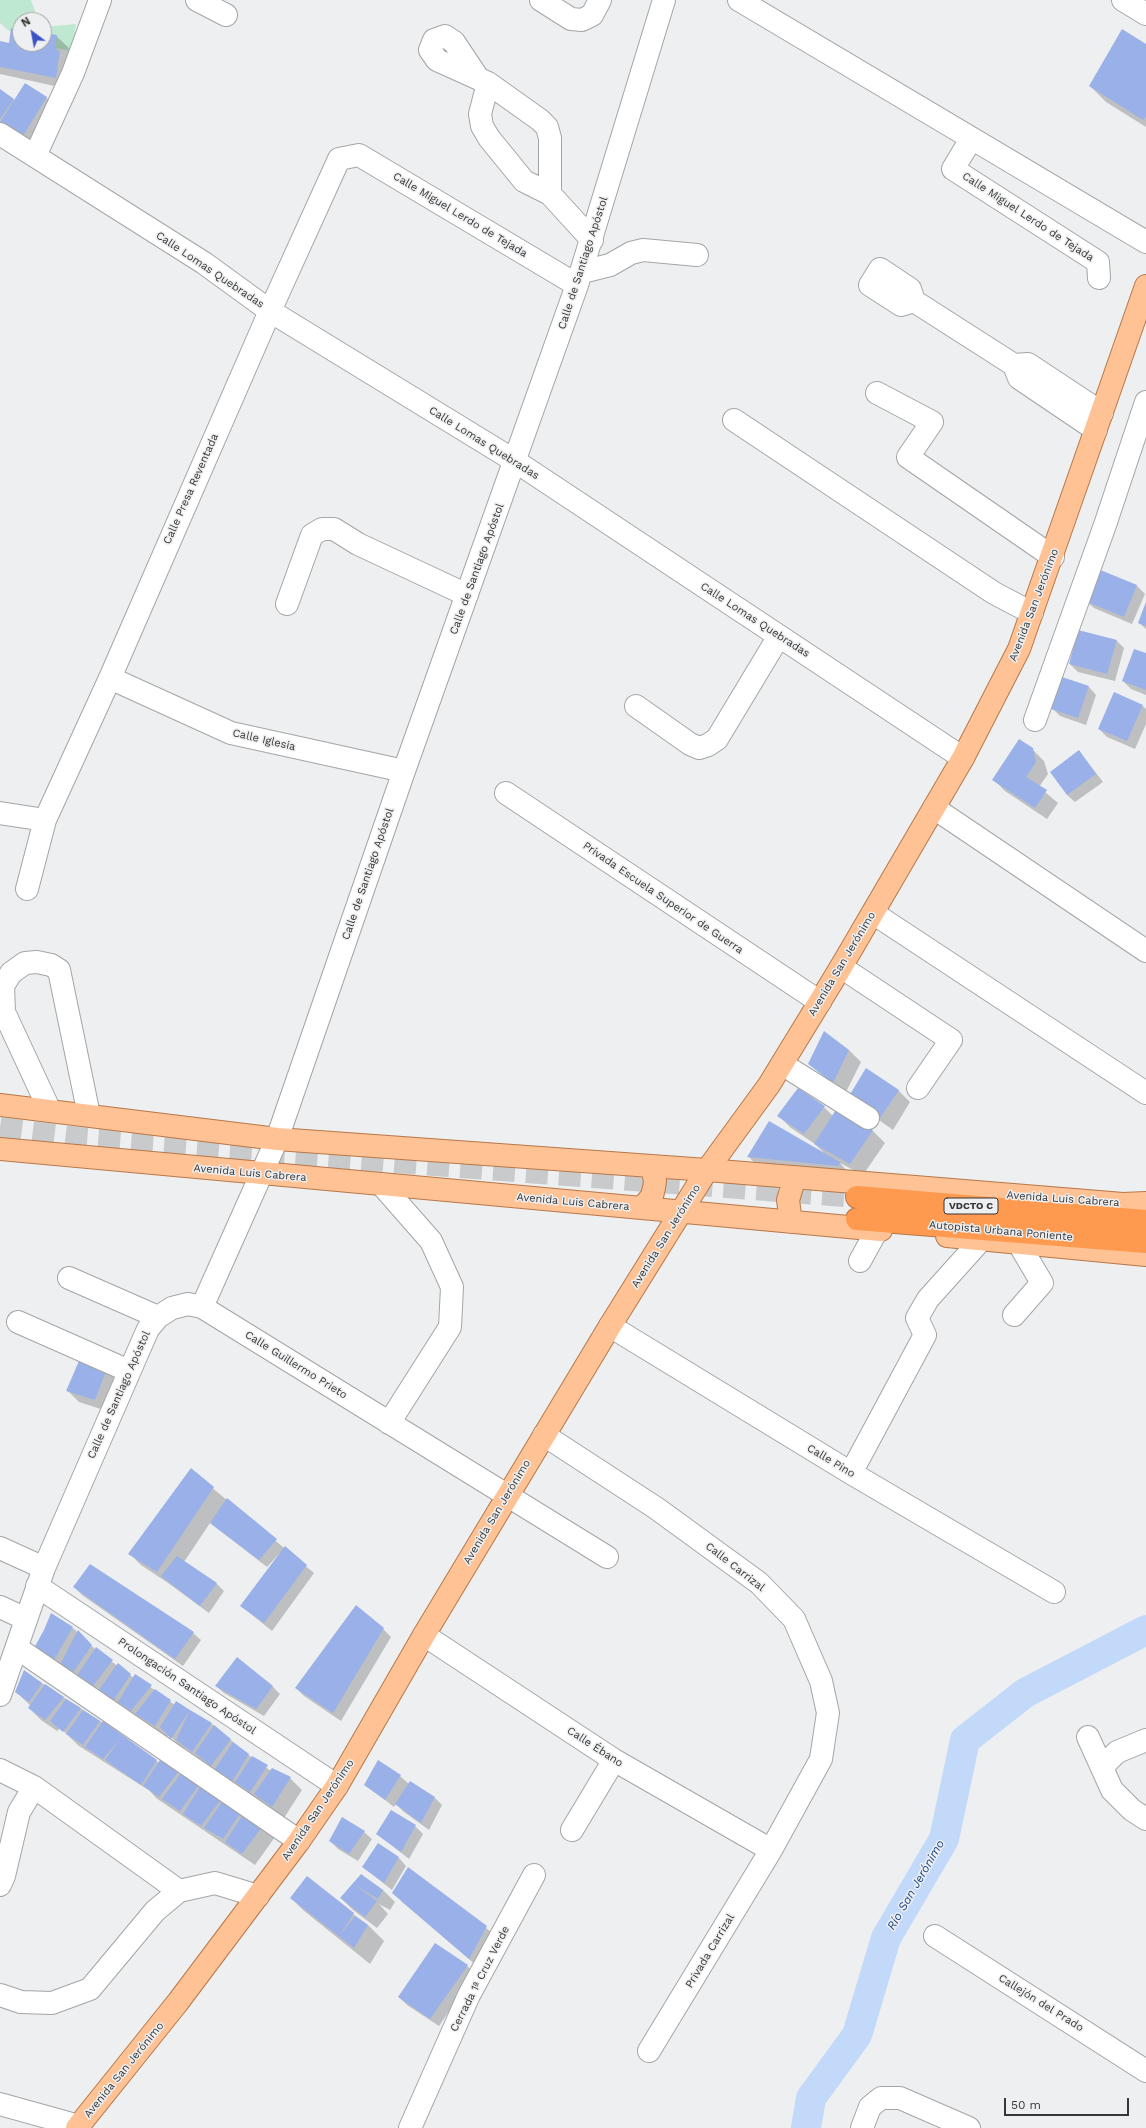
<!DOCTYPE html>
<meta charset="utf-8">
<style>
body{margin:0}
#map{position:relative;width:1146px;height:2128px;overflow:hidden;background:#eeeff0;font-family:"Work Sans",sans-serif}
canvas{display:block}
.north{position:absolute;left:12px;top:12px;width:40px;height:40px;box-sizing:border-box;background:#eeeff0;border:1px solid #a5a5a6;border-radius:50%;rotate:328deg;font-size:11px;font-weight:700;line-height:16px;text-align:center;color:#373738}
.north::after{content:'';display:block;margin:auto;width:14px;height:18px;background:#3d53c6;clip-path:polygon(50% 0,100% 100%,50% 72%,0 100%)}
.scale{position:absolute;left:1004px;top:2098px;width:125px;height:18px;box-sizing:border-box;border:2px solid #373738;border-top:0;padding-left:5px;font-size:12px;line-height:14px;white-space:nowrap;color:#373738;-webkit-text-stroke:3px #eeeff0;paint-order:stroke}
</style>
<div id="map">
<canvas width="1146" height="2128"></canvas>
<div class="north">N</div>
<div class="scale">50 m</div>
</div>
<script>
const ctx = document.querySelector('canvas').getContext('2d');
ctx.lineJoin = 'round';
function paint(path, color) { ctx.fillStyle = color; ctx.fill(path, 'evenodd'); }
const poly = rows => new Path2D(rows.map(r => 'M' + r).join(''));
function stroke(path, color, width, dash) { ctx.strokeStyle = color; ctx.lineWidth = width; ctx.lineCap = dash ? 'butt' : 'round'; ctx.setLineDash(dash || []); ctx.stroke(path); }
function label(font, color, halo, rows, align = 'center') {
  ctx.font = font + ' "Work Sans",sans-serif'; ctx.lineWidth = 3; ctx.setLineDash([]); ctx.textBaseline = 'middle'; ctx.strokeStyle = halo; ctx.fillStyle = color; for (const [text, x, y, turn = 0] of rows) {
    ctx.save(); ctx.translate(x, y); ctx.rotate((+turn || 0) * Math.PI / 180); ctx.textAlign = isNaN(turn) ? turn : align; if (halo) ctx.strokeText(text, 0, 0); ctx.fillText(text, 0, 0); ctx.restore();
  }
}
const green = poly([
 [0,0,31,0,38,20,20,20,20,40,0,23],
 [76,24,72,51,27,44,44,44,44,27]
]);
const shadow = poly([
 [20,31,20,44,44,44,44,34,56,36,69,48,67,59,68,89,0,74,0,42,10,44],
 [1146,45,1146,127,1106,102,1090,86],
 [0,90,15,101,46,97,58,109,33,150,0,121],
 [1098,570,1137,586,1145,594,1132,624,1094,608,1086,601],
 [1146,604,1146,629,1139,623],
 [1116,640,1124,648,1115,681,1078,672,1070,664],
 [1146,654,1146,695,1131,689,1123,681],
 [1089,687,1096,695,1086,725,1060,716,1052,708],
 [1143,706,1146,709,1146,724,1135,749,1107,737,1099,729],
 [1032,749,1044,761,1048,774,1039,787,1058,803,1047,819,1005,791,993,779],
 [1079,751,1103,782,1075,802,1067,795],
 [849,1050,861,1062,845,1094,809,1063],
 [898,1090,910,1102,893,1130,862,1108],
 [824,1107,833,1116,837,1109,873,1131,885,1143,863,1175,840,1163,847,1171,760,1169,749,1157,769,1123,825,1154,815,1144,791,1128,779,1116],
 [83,1355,119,1378,107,1411,79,1402,67,1390],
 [191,1470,314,1573,272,1631,241,1606,280,1555,279,1554,267,1567,210,1523,184,1562,217,1584,224,1591,209,1613,168,1583,141,1565,129,1553],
 [74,1587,193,1633,201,1640,183,1666,82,1595],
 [73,1628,96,1650,134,1678,135,1676,175,1705,176,1703,212,1724,251,1757,271,1771,290,1778,302,1790,284,1818,263,1802,262,1803,224,1777,185,1748,184,1750,169,1735,167,1737,149,1726,127,1709,125,1712,107,1696,106,1697,43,1655],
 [383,1629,391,1637,341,1721,304,1696,296,1688],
 [25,1672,123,1736,159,1763,161,1762,201,1788,202,1786,275,1837,255,1865,156,1798,150,1791,79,1746,60,1728,57,1731,41,1720,29,1708,31,1706,16,1692],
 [216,1686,272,1686,280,1694,264,1716,224,1693],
 [400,1776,409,1784,434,1797,442,1805,429,1830,404,1812,396,1804,394,1807,365,1784],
 [415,1826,423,1834,409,1859,377,1834],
 [364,1832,372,1839,358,1861,338,1849,330,1841],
 [399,1858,406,1866,392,1890,363,1867],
 [408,1868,495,1935,477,1966,401,1901],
 [361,1875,383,1890,395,1902,390,1910,379,1904,388,1914,377,1928,353,1910,341,1898],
 [291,1898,353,1914,368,1925,384,1941,370,1964,303,1910],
 [467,1966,475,1973,439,2026,407,2005,399,1997]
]);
const river = poly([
 [806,2128,811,2098,857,2035,886,1938,944,1839,965,1740,1025,1693,1146,1630]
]);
const building = poly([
 [11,28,20,30,20,44,44,44,44,33,57,35,55,49,60,51,56,78,0,67,0,41,9,43],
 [1122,29,1146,44,1146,117,1143,120,1089,86],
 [25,83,47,97,21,139,0,126,0,122],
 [0,89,14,99,0,119],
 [1098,569,1137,585,1124,617,1085,601],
 [1146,602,1146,626,1138,623],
 [1078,630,1117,640,1107,674,1069,664],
 [1134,649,1146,653,1146,690,1122,681],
 [1062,677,1089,686,1078,718,1051,709],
 [1114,692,1143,705,1127,741,1098,729],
 [1019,739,1033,748,1036,762,1026,777,1047,790,1035,808,992,780],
 [1079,750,1096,774,1067,795,1050,772],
 [824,1031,849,1050,833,1083,808,1064],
 [866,1068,899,1090,880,1118,849,1096],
 [798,1088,825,1106,804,1134,777,1116],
 [837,1108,873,1130,850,1164,814,1144],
 [769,1121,840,1162,839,1166,747,1157],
 [82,1354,108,1366,95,1400,66,1391],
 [191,1468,214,1487,157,1572,128,1554],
 [227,1498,277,1539,259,1560,210,1523],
 [285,1546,307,1565,264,1623,240,1606],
 [177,1556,217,1583,200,1606,161,1576],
 [90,1564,194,1632,175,1659,73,1587],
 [356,1605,384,1628,333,1713,295,1688],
 [51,1613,73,1627,54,1660,34,1648,44,1630],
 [78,1630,92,1645,72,1674,60,1665],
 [96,1647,113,1660,93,1686,76,1677],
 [237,1657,273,1686,256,1709,215,1686],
 [118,1663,131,1674,113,1701,99,1690],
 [24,1670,42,1683,29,1702,15,1692],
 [135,1674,152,1685,131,1711,118,1702],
 [45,1684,64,1697,45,1720,28,1708],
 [155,1689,171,1700,155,1726,135,1714],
 [66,1699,81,1708,63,1732,50,1721],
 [176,1701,190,1710,171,1739,160,1727],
 [83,1710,100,1721,83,1745,66,1734],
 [190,1710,212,1723,192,1752,176,1740],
 [103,1721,157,1760,141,1785,105,1760,121,1738,103,1759,85,1747],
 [214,1725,231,1739,211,1766,195,1753],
 [233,1742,249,1754,232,1782,215,1769],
 [252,1756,268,1765,250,1792,235,1782],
 [160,1760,179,1771,159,1797,143,1786],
 [378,1760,401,1775,385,1800,364,1785],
 [272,1768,291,1777,272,1807,254,1794],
 [182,1772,199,1785,180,1811,162,1799],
 [410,1781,435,1797,421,1823,395,1804],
 [202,1784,222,1798,201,1826,183,1814],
 [224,1799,242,1811,223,1839,204,1828],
 [391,1810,416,1825,401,1852,376,1834],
 [245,1811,264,1824,242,1854,225,1842],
 [342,1817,365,1831,349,1854,329,1841],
 [378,1843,399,1857,384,1883,362,1867],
 [408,1867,487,1926,469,1959,392,1893],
 [361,1874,383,1890,378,1899,355,1885,377,1901,365,1917,340,1898],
 [307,1876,354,1913,340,1935,355,1916,368,1925,354,1948,290,1898],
 [435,1943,468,1965,430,2019,398,1997]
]);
const highwayTunnel = poly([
 [0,1128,78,1138,857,1197]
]);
const minor = poly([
 [197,0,226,15],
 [541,0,571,19,582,20,592,15,600,0],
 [739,0,1146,242],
 [1123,0,1146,14],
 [478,78,454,42,445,36,434,40,430,50,437,60,488,83,540,120,547,127,550,138,550,194],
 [488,83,480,114,482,126,489,138,524,181,550,194,592,240],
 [0,134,204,263,270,311,515,461,963,758],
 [971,139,953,169,1098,262,1099,278],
 [35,156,73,73,100,0],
 [582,272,610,265,631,253,643,250,697,255],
 [914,301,901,305,870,285,880,269,910,289,914,301,1014,365,1028,364,1102,413],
 [1014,365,1019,378,1096,430],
 [877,393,932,422,908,457,1053,557],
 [734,420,994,593,1032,613],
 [287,604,312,535,322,529,334,529,358,544,467,595],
 [110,678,231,733,404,771],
 [636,706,690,744,699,748,708,745,717,739,779,636],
 [1035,720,1105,525,1146,402],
 [506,793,820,1002],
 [934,808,1146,951],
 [0,813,45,820],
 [27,889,45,820,110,678,270,311,339,159,359,155,577,285],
 [873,913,1146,1093],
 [841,967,951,1040,918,1088],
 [782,1064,868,1118],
 [50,1111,4,1012,3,986,11,973,25,963,37,962,51,965,59,970,89,1115],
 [381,1184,431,1241,452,1287,450,1327,389,1423],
 [860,1261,877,1230],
 [69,1278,158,1317],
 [202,1307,277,1139,404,771,577,285,664,0],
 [1014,1315,1042,1283,1019,1244],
 [18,1322,129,1371],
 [610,1326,851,1473,1054,1592],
 [544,1435,656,1508,759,1583,794,1619,821,1681,828,1713,821,1759,771,1850,649,2051],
 [851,1473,925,1335,917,1318,928,1299,981,1240],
 [0,1548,44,1568],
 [37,1586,337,1786],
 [0,1607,26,1619],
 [424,1635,614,1760,771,1850],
 [17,1648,299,1841],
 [0,1695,44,1568,148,1329,158,1317,172,1308,188,1304,202,1307,607,1557],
 [1088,1737,1112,1790,1132,1810,1146,1819],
 [1102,1767,1117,1752,1146,1740],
 [0,1770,34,1787,179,1891],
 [572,1830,614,1760],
 [0,1885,4,1876,19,1812,34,1787],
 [935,1936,1146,2071],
 [0,1995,21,2002,52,2003,90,1989,155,1911,179,1891,215,1883,258,1896],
 [0,2104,79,2126],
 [410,2128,469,1995,534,1875],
 [862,2128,870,2107,881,2098,900,2098,969,2128]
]);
const major = poly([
 [0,1105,277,1139,707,1170,1123,1204,1146,1203],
 [0,1149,881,1230],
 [642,1208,652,1196,654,1188,655,1181,652,1166],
 [791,1222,788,1200,795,1177],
 [947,1236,1146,1255],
 [77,2128,178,2002,299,1841,337,1786,424,1635,610,1326,707,1170,769,1085,841,967,963,758,1019,649,1146,286]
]);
const highway = poly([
 [857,1197,1146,1221],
 [857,1219,1146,1242]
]);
const shields = [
 [971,1206,54]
];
const shieldNames = [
 ["VDCTO C",971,1206]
];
const streetNames = [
 ["Calle Miguel Lerdo de Tejada",460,215,31],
 ["Calle Miguel Lerdo de Tejada",1028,217,33],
 ["Calle de Santiago Apóstol",583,263,-72],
 ["Calle Lomas Quebradas",210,270,34],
 ["Calle Lomas Quebradas",484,443,32],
 ["Calle Presa Reventada",191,489,-66],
 ["Calle de Santiago Apóstol",477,569,-70],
 ["Avenida San Jerónimo",1034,605,-69],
 ["Calle Lomas Quebradas",755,620,33],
 ["Calle Iglesia",264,740,13],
 ["Calle de Santiago Apóstol",368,874,-71],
 ["Privada Escuela Superior de Guerra",663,898,34],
 ["Avenida San Jerónimo",842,964,-59],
 ["Avenida Luis Cabrera",250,1173,5],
 ["Avenida Luis Cabrera",1063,1199,4],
 ["Avenida Luis Cabrera",573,1202,5],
 ["Autopista Urbana Poniente",1001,1231,5],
 ["Avenida San Jerónimo",666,1236,-58],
 ["Calle Guillermo Prieto",296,1365,32],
 ["Calle de Santiago Apóstol",119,1395,-66],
 ["Calle Pino",831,1461,31],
 ["Avenida San Jerónimo",497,1512,-59],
 ["Calle Carrizal",735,1567,38],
 ["Prolongación Santiago Apóstol",187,1686,34],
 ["Calle Ébano",595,1747,33],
 ["Avenida San Jerónimo",318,1810,-56],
 ["Privada Carrizal",710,1951,-59],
 ["Cerrada 1ª Cruz Verde",480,1979,-63],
 ["Callejón del Prado",1041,2003,32],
 ["Avenida San Jerónimo",124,2070,-51]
];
const waterNames = [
 ["Río San Jerónimo",916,1885,-60]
];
paint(green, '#bee9d0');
paint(shadow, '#0003');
stroke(river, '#c3d9f9', 30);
paint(building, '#99b0e8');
stroke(highwayTunnel, '#c9cacb', 22, [22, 11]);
stroke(minor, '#a4a5a6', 24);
stroke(major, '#b87747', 24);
stroke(highway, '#b87747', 24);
stroke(minor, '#fff', 22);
stroke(major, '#fec295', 22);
stroke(highway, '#fe9a4f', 22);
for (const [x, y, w] of shields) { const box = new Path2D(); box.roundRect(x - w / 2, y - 8, w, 16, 3); ctx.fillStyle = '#eeeff0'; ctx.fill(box); stroke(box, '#373738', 1); }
label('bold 10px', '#373738', null, shieldNames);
label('11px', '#373738', '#eeeff0', streetNames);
label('italic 12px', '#1c4684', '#eeeff0', waterNames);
</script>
